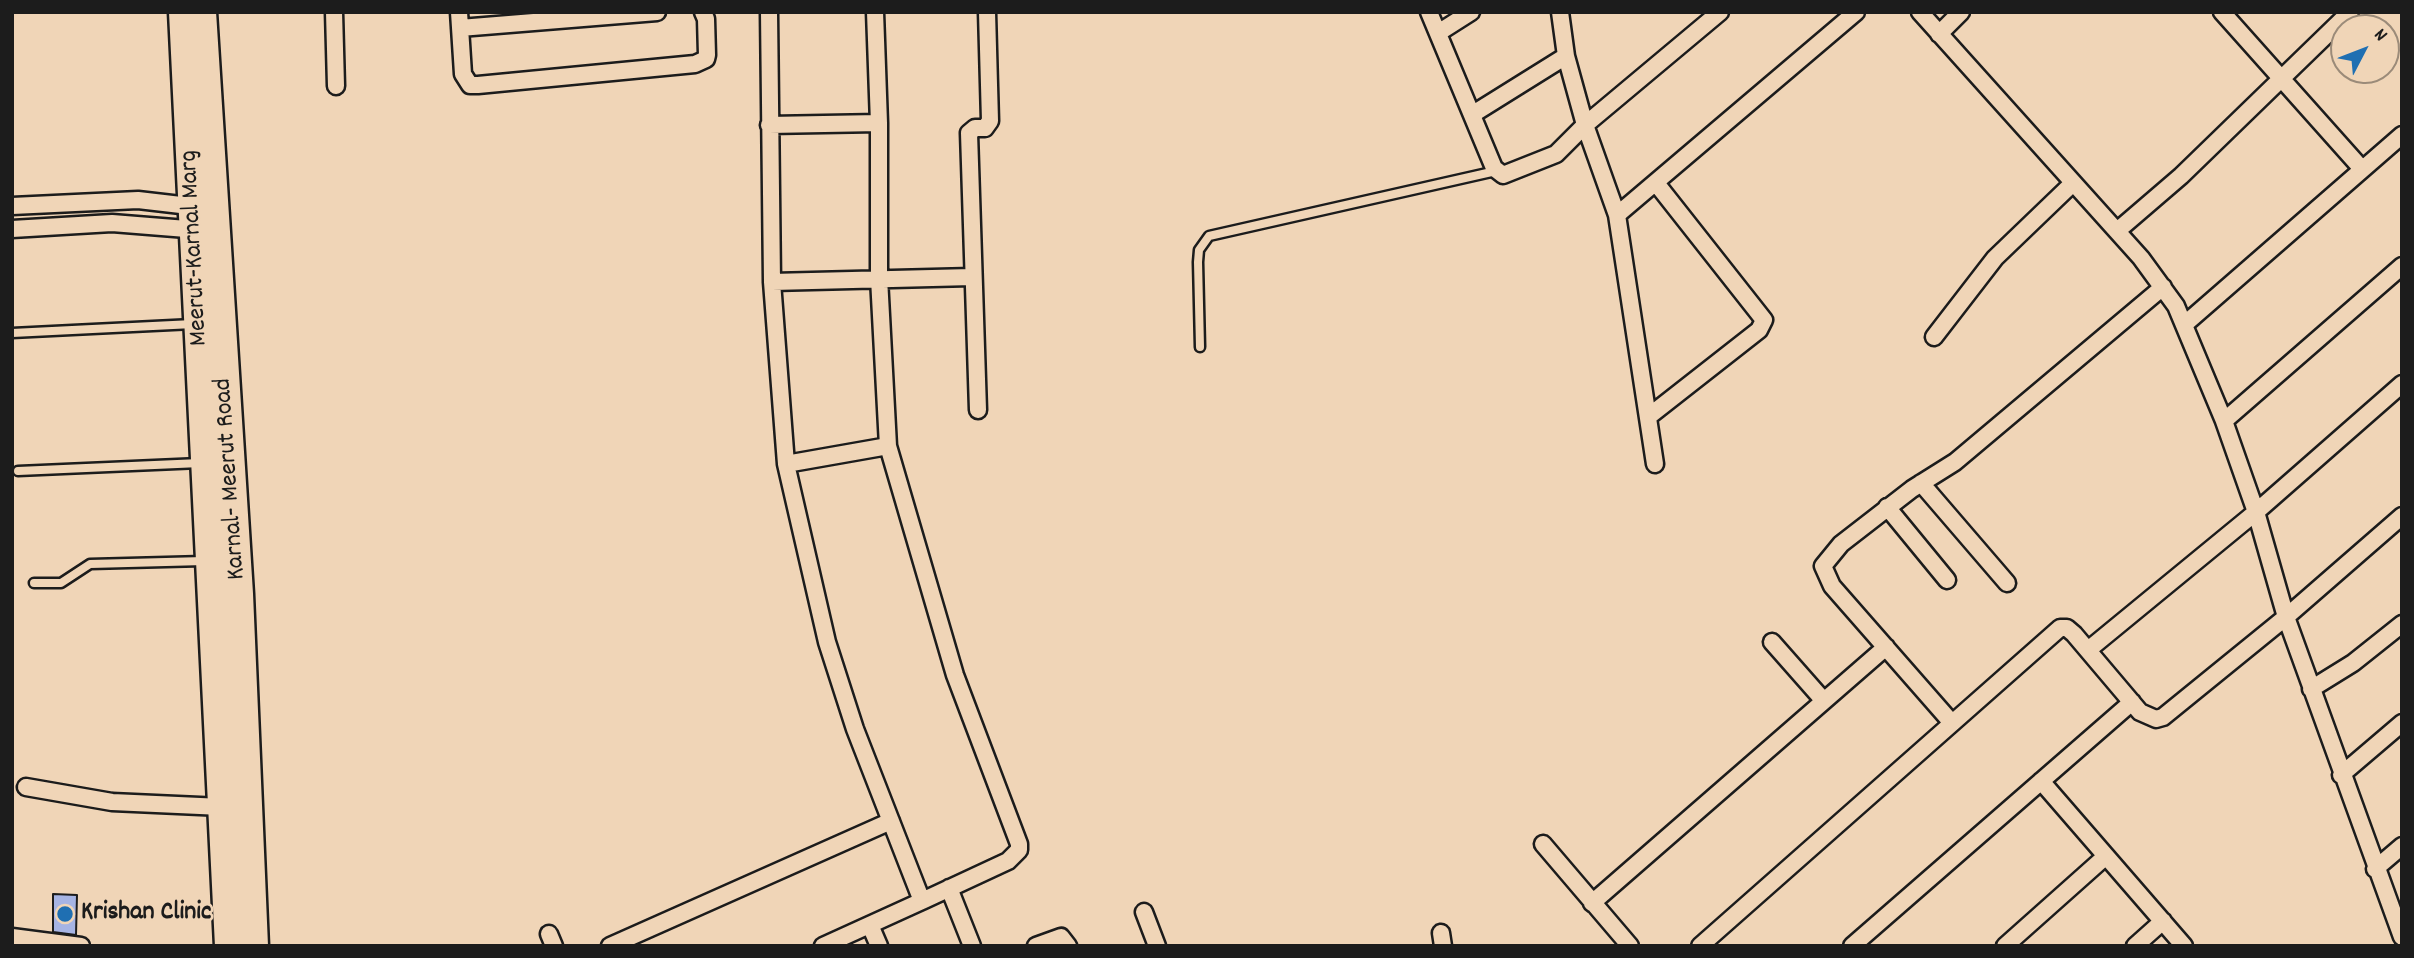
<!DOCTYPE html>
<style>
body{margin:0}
#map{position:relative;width:2414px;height:958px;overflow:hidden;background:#f0d5b7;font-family:Dekko,sans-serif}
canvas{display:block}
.frame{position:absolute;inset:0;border:14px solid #1c1c1c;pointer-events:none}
.north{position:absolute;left:2330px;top:14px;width:70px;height:70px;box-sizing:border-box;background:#f0d5b7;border:2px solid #9b8b79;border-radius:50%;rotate:48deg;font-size:19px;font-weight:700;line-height:28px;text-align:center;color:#1c1c1c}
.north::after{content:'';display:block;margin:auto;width:24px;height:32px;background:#1f6fb2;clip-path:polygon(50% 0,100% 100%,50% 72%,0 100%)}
</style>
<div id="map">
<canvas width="2414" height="958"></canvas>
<div class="frame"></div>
<div class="north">N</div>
</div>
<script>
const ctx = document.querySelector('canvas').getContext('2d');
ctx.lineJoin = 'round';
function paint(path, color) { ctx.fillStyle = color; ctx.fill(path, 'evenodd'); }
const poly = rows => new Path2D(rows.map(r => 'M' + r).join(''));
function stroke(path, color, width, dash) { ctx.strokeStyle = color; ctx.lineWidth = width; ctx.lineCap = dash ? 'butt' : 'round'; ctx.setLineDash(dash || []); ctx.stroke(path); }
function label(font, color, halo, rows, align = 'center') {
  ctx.font = font + ' Dekko,sans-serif'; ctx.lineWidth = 5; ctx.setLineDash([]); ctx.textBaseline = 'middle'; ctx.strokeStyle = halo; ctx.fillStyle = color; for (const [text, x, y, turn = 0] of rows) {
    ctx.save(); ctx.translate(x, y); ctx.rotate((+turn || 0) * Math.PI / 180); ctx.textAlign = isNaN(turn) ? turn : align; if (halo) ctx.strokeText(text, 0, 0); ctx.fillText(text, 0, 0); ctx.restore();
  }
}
const building = poly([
 [53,894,77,895,76,935,53,932,53,894]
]);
const lane = poly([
 [12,333,193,324],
 [1200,347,1198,262,1199,250,1209,236,1496,171],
 [18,471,200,463],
 [34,583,61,583,90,564,204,561]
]);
const street = poly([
 [334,12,336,86],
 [459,12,463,74,470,85,478,85,695,64,706,59,707,55,706,19,703,12],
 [769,12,772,282,786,464,827,642,855,729,922,901,823,946],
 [875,12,879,123,879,278,888,446,955,675,1019,844,1019,850,1008,861,922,901],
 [1429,12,1494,168,1503,175,1556,154,1585,125,1720,12],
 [1560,12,1566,56,1585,125,1617,215,1655,464],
 [1920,12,2141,258,2176,306,2224,421,2256,512,2286,617,2402,937],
 [2222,12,2362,169],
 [460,28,657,12],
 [1438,33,1471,12],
 [1939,34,1961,12],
 [1473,114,1566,56],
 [769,125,879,123],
 [12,206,138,200,198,207],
 [1617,215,1856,12],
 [12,229,112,223,199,230],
 [2117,231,2181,176,2350,12],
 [772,282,972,277],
 [2185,324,2402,135],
 [1934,337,1995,258,2073,183],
 [978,410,969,133,975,128,985,128,990,121,987,12],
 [1648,417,1759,330,1764,320,1656,183],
 [2224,421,2402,266],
 [786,464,888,446],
 [1921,483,2007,583],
 [1887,507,1947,580],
 [1772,642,1824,701],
 [2088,650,2256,512,2402,384],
 [2311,689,2353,663,2402,624],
 [1952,723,1832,586,1823,566,1841,544,1912,489,1955,462,2163,287],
 [2341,775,2402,723],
 [2041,781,2184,946],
 [26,787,112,802,222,807],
 [1543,844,1630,946],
 [2375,869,2402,846],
 [949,888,972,946],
 [1592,903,1886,647],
 [1144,912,1157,946],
 [870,925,879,946],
 [1441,933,1443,946],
 [549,934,554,946],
 [12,937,81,946],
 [610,946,891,821],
 [1036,946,1061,937,1068,946],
 [1700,946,2060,628,2067,628,2074,634,2140,712,2156,719,2163,717,2286,617,2402,516],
 [1852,946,2132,702],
 [2005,946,2106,856],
 [2135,946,2163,921]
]);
const highway = poly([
 [183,12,229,946],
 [202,12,239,594,254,946]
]);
const markers = [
 [65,914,9,"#1f6fb2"]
];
const streetNames = [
 ["Meerut-Karnal Marg",196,248,-93],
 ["Karnal- Meerut Road",232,479,-94]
];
const poiNames = [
 ["Krishan Clinic",81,914]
];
paint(building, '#a6b4e4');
stroke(building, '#1c1c1c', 2);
stroke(lane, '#1c1c1c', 13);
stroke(street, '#1c1c1c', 21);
stroke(highway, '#1c1c1c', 33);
stroke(lane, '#f0d5b7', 8);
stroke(street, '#f0d5b7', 16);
stroke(highway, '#f0d5b7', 28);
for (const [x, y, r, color] of markers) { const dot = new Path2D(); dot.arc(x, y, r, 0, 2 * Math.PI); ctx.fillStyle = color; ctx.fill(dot); stroke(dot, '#f0d5b7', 2.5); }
label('26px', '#1c1c1c', '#f0d5b7', streetNames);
label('bold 26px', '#1c1c1c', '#f0d5b7', poiNames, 'left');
</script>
